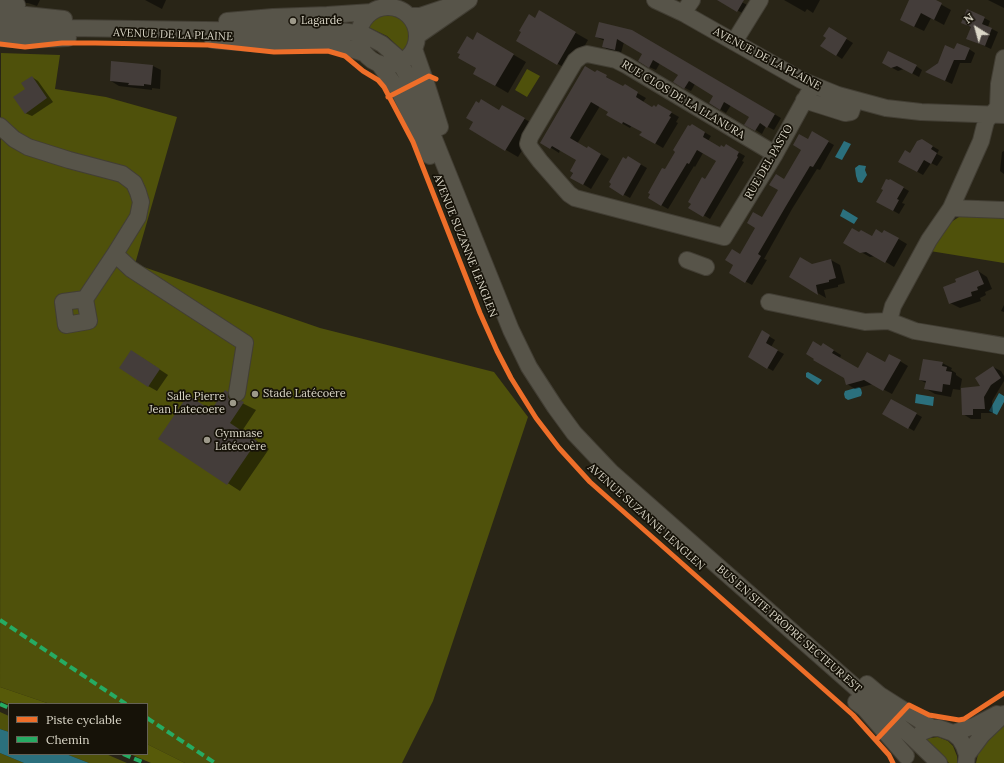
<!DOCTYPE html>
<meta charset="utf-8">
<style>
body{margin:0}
#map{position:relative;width:1004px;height:763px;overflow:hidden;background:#292517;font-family:Lora,serif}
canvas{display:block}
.legend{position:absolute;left:8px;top:703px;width:140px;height:52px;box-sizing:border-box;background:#161208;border:1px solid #656155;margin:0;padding:5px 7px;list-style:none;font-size:12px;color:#dbd7c8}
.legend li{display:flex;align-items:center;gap:8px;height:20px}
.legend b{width:20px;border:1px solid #656155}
.north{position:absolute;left:956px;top:8px;width:40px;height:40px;-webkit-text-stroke:3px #161208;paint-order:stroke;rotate:323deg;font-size:11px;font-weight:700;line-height:16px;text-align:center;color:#dbd7c8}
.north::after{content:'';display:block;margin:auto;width:14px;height:18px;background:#dbd7c8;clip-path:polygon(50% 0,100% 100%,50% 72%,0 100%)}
</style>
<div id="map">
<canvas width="1004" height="763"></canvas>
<ul class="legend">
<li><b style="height:5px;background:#ee6e29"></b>Piste cyclable</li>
<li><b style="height:5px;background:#26ab63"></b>Chemin</li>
</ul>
<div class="north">N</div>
</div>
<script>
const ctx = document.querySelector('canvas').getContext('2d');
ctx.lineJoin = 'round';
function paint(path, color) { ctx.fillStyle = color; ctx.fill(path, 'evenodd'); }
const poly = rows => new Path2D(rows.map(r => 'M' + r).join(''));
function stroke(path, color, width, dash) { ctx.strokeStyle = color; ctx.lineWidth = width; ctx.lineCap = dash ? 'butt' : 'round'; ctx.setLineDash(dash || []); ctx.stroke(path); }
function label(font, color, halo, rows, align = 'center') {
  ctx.font = font + ' Lora,serif'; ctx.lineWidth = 3.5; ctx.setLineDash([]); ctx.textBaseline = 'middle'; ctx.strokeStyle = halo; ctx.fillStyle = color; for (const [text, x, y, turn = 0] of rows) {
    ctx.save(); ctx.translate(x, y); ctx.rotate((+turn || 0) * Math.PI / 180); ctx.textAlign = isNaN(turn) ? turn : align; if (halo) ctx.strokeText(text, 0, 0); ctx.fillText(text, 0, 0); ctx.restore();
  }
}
const green = poly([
 [389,13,400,16,408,27,410,39,407,47,403,51,387,36,368,27,372,20,378,15],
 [1,53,60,55,55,89,106,97,177,117,135,264,320,328,494,372,528,417,433,701,402,763,185,763,147,744,147,704,50,704,0,687],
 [527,69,540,76,527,97,515,90],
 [967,215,1004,216,1004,263,930,251,948,224,959,217],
 [0,712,9,716,9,732,0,729],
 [1004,724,1004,763,976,763,979,750,985,742],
 [938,737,948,741,953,746,957,756,957,763,949,763,925,740,930,738],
 [0,753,24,763,0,763],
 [66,754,106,754,127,763,89,763]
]);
const forest = poly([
 [0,687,50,704,9,705,0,701],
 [147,744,185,763,151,763,130,754,147,754]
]);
const water = poly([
 [844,141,851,144,842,160,835,157],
 [859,165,866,166,865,170,867,175,862,183,858,182,856,176,855,168],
 [843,209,858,218,854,224,840,216],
 [808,372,822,380,818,385,806,377,806,373],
 [859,387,861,389,862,393,861,396,848,400,845,398,844,394,845,391],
 [999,393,1004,396,1004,402,997,415,989,411],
 [916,394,934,397,933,406,915,403],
 [0,729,9,732,9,754,66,754,89,763,24,763,0,753]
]);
const shadow = poly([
 [12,0,40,0,37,6,28,3,18,3],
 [145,0,166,0,162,9],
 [723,0,738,0,749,6,744,14,722,2],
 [784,0,820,0,813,13,807,9,805,12],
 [911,0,933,0,951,10,944,25,931,18,924,31,911,25],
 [988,0,1004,0,1004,8],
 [539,12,588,40,570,71,517,40,535,19],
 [984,18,990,21,988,27,998,32,991,49,967,38,972,28,963,23],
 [830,29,853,43,842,59,836,55,827,38],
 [632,31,781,118,774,130,766,126,762,134,746,124,750,116,731,105,726,113,710,103,715,95,695,84,691,91,685,88,675,82,679,74,660,63,656,70,649,67,644,54,624,42,621,53,610,51,604,47,605,41,596,37],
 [478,34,526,62,508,93,474,73,477,68,473,41],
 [969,49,975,53,971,63,960,63,952,84,926,72,955,50],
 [883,63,916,66,922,70,919,77,904,69,898,71],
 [153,66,161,70,160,89,152,88,152,90,119,86,111,81],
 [597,71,624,88,625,86,646,98,643,102,653,108,657,108,658,105,679,117,676,122,678,123,663,148,641,135,643,131,632,125,630,128,607,115,610,111,600,106,577,144,588,149,589,147,609,159,591,189,571,177,578,160,560,150,559,153,542,142],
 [32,77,38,81,53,102,32,116,25,113],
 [502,106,537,126,518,157,470,129,499,111],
 [692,125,711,136,708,141,721,148,725,148,726,145,745,156,742,161,744,162,710,219,690,207,717,161,703,153,695,167,694,166,668,209,649,198],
 [812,133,834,145,820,170,817,169,792,209,764,259,767,260,752,285,730,273],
 [922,140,939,150,937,154,943,157,937,166,931,163,923,175,900,162,910,154],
 [1004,151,1004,174,1000,171,1002,152],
 [628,157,647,168,630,198,610,187],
 [890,180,909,191,902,203,905,204,899,214,878,202],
 [885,231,907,244,894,267,876,256,870,257,845,243,872,238,883,234],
 [831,260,840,265,845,283,838,285,838,287,824,290,826,298,790,277,812,265],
 [978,271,987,277,992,289,985,292,986,295,980,298,981,301,960,308,950,303,957,282],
 [1004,305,1004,312,1001,311],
 [762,332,775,340,771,347,784,354,773,371,749,357],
 [823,344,841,355,840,358,858,369,885,363,890,355,908,366,892,394,873,384,855,389,847,384,845,378,822,348],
 [141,357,168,375,157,391,148,386],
 [942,363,952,368,951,370,956,373,956,375,962,379,960,390,953,389,951,397,935,394,925,388,926,383,920,380],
 [993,367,1001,371,1004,376,1004,381,992,401,993,413,981,413,981,419,971,419,963,414],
 [225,391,240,400,240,402,256,410,242,431,269,449,240,491,159,439,212,411],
 [891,400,922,417,914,431,883,413]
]);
const building = poly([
 [717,0,744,0,737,12],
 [909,0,936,0,942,3,934,20,921,13,914,27,900,20],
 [967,9,985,17,982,24,992,28,985,46,966,39,971,27,961,23],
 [539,10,576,32,557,65,516,41,521,32,519,31,529,14,535,18],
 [599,22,632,30,775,114,767,128,760,123,755,131,744,125,749,117,724,102,720,110,709,103,713,96,689,81,684,89,673,82,678,75,653,60,649,68,638,61,642,54,617,39,615,50,602,47,604,39,595,37],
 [829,27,847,38,836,56,820,46,826,38,823,36],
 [477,32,514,54,495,86,473,74,476,68,458,58,460,54,457,53,467,36,473,40],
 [957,43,970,48,965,60,954,60,945,81,925,72,938,63,945,45,954,49],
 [888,51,917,65,912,74,897,66,891,68,882,63],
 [111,61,153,65,151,85,144,84,144,86,128,85,129,83,110,81],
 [585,66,595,72,597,70,607,75,606,77,623,86,625,84,638,92,636,97,652,107,654,105,656,107,658,104,672,112,669,116,671,117,655,144,639,135,642,132,623,122,622,124,606,115,608,112,591,102,570,138,587,148,588,146,601,154,583,185,570,178,573,173,570,171,576,160,552,146,550,149,540,143],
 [32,76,47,98,25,114,13,97,25,89,21,83],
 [481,99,499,110,502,105,525,118,505,151,469,129,473,122,466,118,476,101,479,103],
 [692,124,705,132,703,137,720,147,721,145,724,147,726,144,739,152,737,156,738,157,703,217,688,208,691,204,688,202,702,177,705,179,716,161,697,150,689,164,687,163,661,206,648,198,650,194,648,193,662,168,665,169,675,152,673,150,688,125,690,126],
 [812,131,829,141,813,167,810,166,786,206,758,254,761,256,745,283,729,273,733,265,725,260,732,249,740,254,755,228,747,223,753,212,762,217,778,190,769,185,776,174,784,179,801,150,793,145,799,134,808,139],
 [922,139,933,146,931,149,937,153,931,164,924,160,917,172,898,162,905,150,910,153,917,141],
 [628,156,641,164,623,196,609,187,611,184,609,182,623,157,626,159],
 [886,179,889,180,890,179,904,187,897,199,899,200,893,211,876,202,883,190,881,189],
 [852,228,859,232,861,230,872,236,876,229,882,233,884,230,899,238,885,263,866,252,860,253,843,243],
 [800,257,812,264,831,259,836,278,829,280,829,282,816,285,818,295,789,277],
 [978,270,984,284,977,287,978,290,971,292,972,296,949,304,943,287,956,282,955,279],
 [762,330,770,335,766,343,778,350,767,369,748,357],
 [813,341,821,346,823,343,834,350,832,353,858,368,867,352,885,362,889,354,901,360,883,391,864,380,846,385,844,378,813,360,814,359,806,354],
 [131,350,160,369,148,387,119,368],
 [923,359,943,362,942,366,947,367,946,371,952,372,950,385,943,384,942,392,924,389,926,381,919,380],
 [993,366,1001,378,991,385,984,397,985,409,973,409,973,415,962,415,961,388,980,386,975,378],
 [225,390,228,392,228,397,231,401,236,402,242,401,244,402,230,423,257,441,227,485,158,439,188,395,211,410],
 [891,399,917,413,908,429,882,414]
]);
const minor = poly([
 [655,0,683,13,801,80,838,95,886,108,921,112,1004,115],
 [0,2,17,5],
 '359 36a29 29 0 1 1 58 0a29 29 0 1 1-58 0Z',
 [683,13,692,0],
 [409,16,420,16,453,5],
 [0,17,26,15,64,19],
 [227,21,273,17,327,15,372,12],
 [0,27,273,31,327,30,359,33,365,35,382,44,396,56,412,84,511,330,529,367,555,407,574,433,611,472,913,738,939,763],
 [417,36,469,0],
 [0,38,25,40,68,38],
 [213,40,263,44,327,43,339,45,363,53],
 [734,42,760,0],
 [414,49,427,86,440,127],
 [379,64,399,91,430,156],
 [804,100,845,113,851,112,855,100],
 [0,126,14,139,28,147,69,160,122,174,134,183,138,192,141,202,138,217,115,254,131,269,245,343,237,393],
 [775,154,626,65,616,60,587,54,581,56,575,61,530,137,528,144,531,149,540,161,569,194,575,198,724,237,775,154,813,85],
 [951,208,1004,210],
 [687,260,706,267],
 [85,299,89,321,66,325,63,302,85,299],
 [85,299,115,254],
 [769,302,865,322,889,321,915,331,1004,346],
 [889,321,893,306,929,240,951,208,981,141,986,121,998,107,999,84,1004,58],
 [867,684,880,695,932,728],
 [856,702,865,709,906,756],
 [922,732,932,728,939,728,953,733,960,739,964,746,967,755,966,763],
 [953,733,974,726,997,714],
 [967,755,982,735,1004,714]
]);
const quiet = poly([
 [0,620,126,704],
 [0,704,9,708],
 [147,718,215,763],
 [123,754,145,763]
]);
const cycleway = poly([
 [0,44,25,47,62,43,95,43,208,45,274,52,328,51,345,56,363,71,378,80,384,87,413,142,480,313,497,351,511,378,536,418,559,448,590,482,853,715,889,755,893,763],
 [388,97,429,76,436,79],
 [876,740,909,705,929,715,959,720,964,719,1004,693]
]);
const markers = [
 [293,21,4,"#9d998a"],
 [255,394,4,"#9d998a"],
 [233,403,4,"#9d998a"],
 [207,440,4,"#9d998a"]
];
const poiNames = [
 ["Lagarde",301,21],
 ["Stade Latécoère",263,394],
 ["Salle Pierre",225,397,"right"],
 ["Jean Latecoere",225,410,"right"],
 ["Gymnase",215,434],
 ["Latécoère",215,447]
];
const streetNames = [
 ["AVENUE DE LA PLAINE",173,35,2],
 ["AVENUE DE LA PLAINE",767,59,28],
 ["RUE CLOS DE LA LLANURA",683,100,31],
 ["RUE DEL PASTO",769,162,-60],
 ["AVENUE SUZANNE LENGLEN",465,246,68],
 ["AVENUE SUZANNE LENGLEN",646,517,42],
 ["BUS EN SITE PROPRE SECTEUR EST",789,629,41]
];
paint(green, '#4f510b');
paint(forest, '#575a09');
paint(water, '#2b707d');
paint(shadow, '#0007');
paint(building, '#443d3a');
stroke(minor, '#423e34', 18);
stroke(minor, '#575449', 16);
stroke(quiet, '#26ab63', 4, [8, 4]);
stroke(cycleway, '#ee6e29', 5);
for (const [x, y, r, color] of markers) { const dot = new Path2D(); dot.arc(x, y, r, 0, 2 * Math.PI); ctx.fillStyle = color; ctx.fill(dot); stroke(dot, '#161208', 1.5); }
label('11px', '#dbd7c8', '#161208', poiNames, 'left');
label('11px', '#dbd7c8', '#161208', streetNames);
</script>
